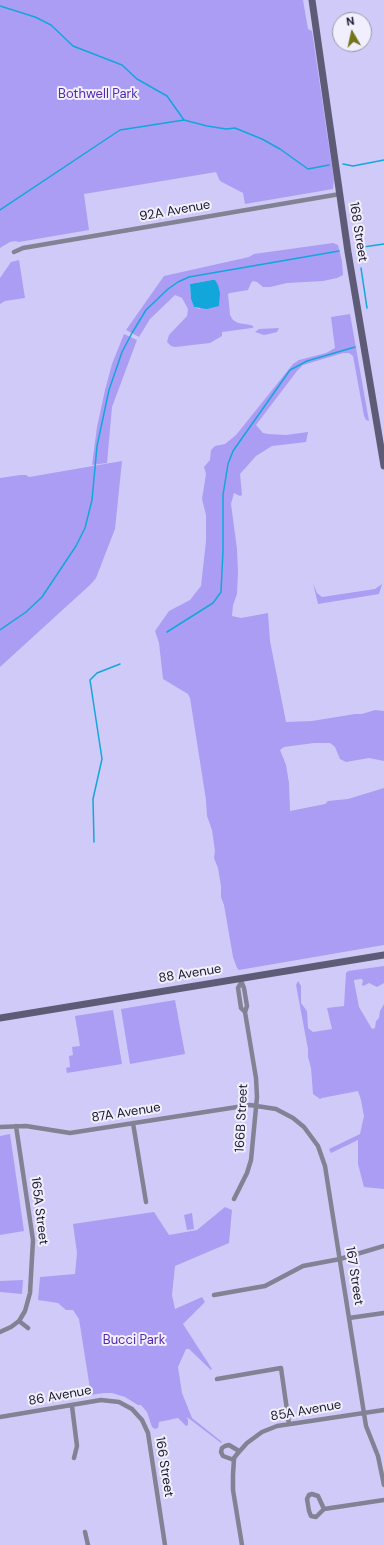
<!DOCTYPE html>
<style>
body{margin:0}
#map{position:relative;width:384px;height:1545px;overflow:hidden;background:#d0caf9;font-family:"DM Sans",sans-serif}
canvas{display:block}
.north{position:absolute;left:332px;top:12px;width:40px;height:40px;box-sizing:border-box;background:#f1effe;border:1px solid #9b98a8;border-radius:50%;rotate:351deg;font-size:11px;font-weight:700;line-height:16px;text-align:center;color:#191627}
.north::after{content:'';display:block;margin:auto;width:14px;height:18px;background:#73751b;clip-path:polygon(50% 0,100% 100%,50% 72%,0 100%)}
</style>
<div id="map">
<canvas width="384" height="1545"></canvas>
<div class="north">N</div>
</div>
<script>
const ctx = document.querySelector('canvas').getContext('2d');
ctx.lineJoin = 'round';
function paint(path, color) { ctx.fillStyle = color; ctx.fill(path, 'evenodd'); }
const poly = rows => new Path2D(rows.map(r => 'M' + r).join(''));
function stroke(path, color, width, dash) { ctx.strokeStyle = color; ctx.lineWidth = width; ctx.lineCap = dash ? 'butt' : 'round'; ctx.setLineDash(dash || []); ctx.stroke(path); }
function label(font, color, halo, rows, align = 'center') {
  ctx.font = font + ' "DM Sans",sans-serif'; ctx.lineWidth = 4; ctx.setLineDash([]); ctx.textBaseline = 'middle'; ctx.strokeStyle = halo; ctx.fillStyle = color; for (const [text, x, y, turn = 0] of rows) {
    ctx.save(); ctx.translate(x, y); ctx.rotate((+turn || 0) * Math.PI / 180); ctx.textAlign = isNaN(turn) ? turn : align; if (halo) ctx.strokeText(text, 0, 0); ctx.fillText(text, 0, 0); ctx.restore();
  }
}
const green = poly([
 [0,0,303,0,308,29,312,31,334,180,333,189,245,204,243,193,220,181,216,172,84,194,89,230,19,242,15,241,10,242,0,248],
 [333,243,338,245,342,261,343,275,337,278,323,281,287,283,270,287,263,287,257,282,253,281,251,283,248,290,230,293,228,294,230,315,233,320,238,323,251,325,254,327,252,328,222,332,222,336,210,343,175,347,171,346,167,342,169,335,187,316,188,309,182,298,175,295,150,319,139,337,126,330,164,276,249,257,254,254],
 [212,280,200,309,194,307,191,299,190,284],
 [19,260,25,298,5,301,0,304,0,278,11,262],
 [350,314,369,421,366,420,364,416,353,356,349,353,343,353,303,365,297,371,256,425,263,433,268,434,286,435,308,432,306,442,272,446,256,456,240,474,242,495,240,496,234,493,231,504,237,549,238,572,237,594,233,605,232,616,241,618,268,613,270,641,286,722,312,721,355,714,362,714,375,710,384,711,384,761,369,758,346,762,340,759,335,747,330,743,314,743,284,747,280,750,286,765,289,783,290,811,325,804,328,801,348,799,384,788,384,945,239,970,237,968,233,957,224,905,221,897,221,886,218,868,214,858,215,851,212,830,207,816,206,800,190,698,188,694,163,679,159,643,155,631,169,611,190,600,201,586,206,541,206,515,202,499,206,474,204,467,210,460,211,450,215,446,225,444,236,435,293,364,299,360,326,353,335,348,331,317],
 [279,328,277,332,269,334,264,335,255,332,259,329],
 [124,334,137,340,112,407,107,463,92,465,97,427,105,390,112,364],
 [122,461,115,529,96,578,91,584,0,667,0,478,20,475,26,475,29,477],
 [313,583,317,593,322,597,375,589,382,584,379,594,318,604],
 [384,966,384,983,377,987,369,983,363,986,362,985,363,980,361,979,354,980,354,981,359,1007,372,1029,375,1028,376,1021,379,1018,380,1011,384,1004,384,1189,364,1187,358,1164,358,1140,331,1153,329,1149,360,1134,364,1116,361,1100,358,1091,322,1098,320,1099,313,1094,311,1068,308,1057,308,1049,296,985,298,981,301,986,301,1003,307,1011,308,1028,313,1032,332,1029,327,1008,344,1006,346,973,348,971,355,970],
 [175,1000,185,1054,130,1064,121,1009],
 [113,1010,122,1064,67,1073,66,1068,70,1067,69,1056,73,1055,72,1047,80,1046,75,1016],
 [10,1134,24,1231,0,1235,0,1136],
 [225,1207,232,1210,229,1243,175,1266,172,1295,175,1309,202,1297,205,1302,183,1324,212,1369,211,1370,189,1349,186,1349,178,1367,182,1393,192,1418,222,1442,221,1443,187,1417,188,1420,188,1425,186,1426,178,1418,159,1422,158,1428,155,1429,152,1427,147,1412,141,1405,138,1405,125,1397,112,1393,104,1393,91,1395,79,1319,73,1310,66,1310,58,1303,38,1300,40,1277,75,1274,77,1253,73,1224,154,1212,169,1235,197,1230],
 [192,1213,194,1229,187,1230,184,1215],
 [23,1280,22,1294,0,1292,0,1281]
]);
const water = poly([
 [212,280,215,280,218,285,220,293,219,306,207,309,194,307,191,299,190,284]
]);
const stream = poly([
 [0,6,35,17,51,25,73,46,122,65,137,79,167,96,184,120,207,126,226,129,235,128,262,139,280,149,308,169,329,165],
 [343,164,353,166,384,160],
 [0,210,120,130,184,120],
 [356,248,384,244],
 [359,248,359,257],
 [361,268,367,308],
 [0,630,26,612,42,597,76,546,85,528,92,500,97,446,109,390,122,352,132,333,146,310,168,289,178,282,189,277,339,251],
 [167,632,213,603,221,592,223,550,223,495,228,464,233,451,290,370,307,361,355,347],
 [94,842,93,799,102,759,90,680,97,673,120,664]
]);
const minor = poly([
 [14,252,23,248,340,194],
 [241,983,238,988,241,1008,245,1012],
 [133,1123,146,1202],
 [0,1127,26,1126,70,1133,250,1105,276,1109,293,1118,304,1127,318,1146,325,1166,366,1426,378,1456,384,1485],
 [234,1199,247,1173,251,1160,257,1097,256,1078,245,1012,247,1006,244,988,240,978],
 [340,1259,384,1246],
 [214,1295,265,1286,303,1266,340,1259],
 [349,1318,384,1313],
 [19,1321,28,1328],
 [0,1332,11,1327,19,1321,25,1311,30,1293,33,1240,16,1126],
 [217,1379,281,1368,289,1424],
 [72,1406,77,1446,74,1458],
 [0,1417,101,1400,119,1402,132,1409,142,1420,148,1433,165,1545],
 [234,1460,223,1456,221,1452,222,1448,225,1446,229,1445,239,1451],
 [312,1494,318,1496,324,1509,316,1517,311,1516,309,1511,307,1499,309,1495,312,1494],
 [324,1509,384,1500],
 [85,1532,88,1545],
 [242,1545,233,1490,233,1475,234,1458,238,1453,247,1443,262,1432,277,1426,384,1410]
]);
const secondary = poly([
 [312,0,348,252,384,466],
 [0,1018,384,955]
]);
const parkNames = [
 ["Bothwell Park",98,95],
 ["Bucci Park",134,1341]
];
const streetNames = [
 ["92A Avenue",175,211,-10],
 ["168 Street",358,232,81],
 ["88 Avenue",190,974,-9],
 ["87A Avenue",126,1113,-9],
 ["166B Street",242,1118,-87],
 ["165A Street",39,1211,83],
 ["167 Street",354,1276,81],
 ["86 Avenue",60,1396,-10],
 ["85A Avenue",306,1411,-10],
 ["166 Street",164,1467,81]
];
paint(green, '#ab9df4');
paint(water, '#13a6db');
stroke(stream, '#13a6db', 1.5);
stroke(minor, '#838194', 4.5);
stroke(secondary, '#5e5b77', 7);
label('13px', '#5528b0', '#f1effe', parkNames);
label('13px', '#191627', '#f1effe', streetNames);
</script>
